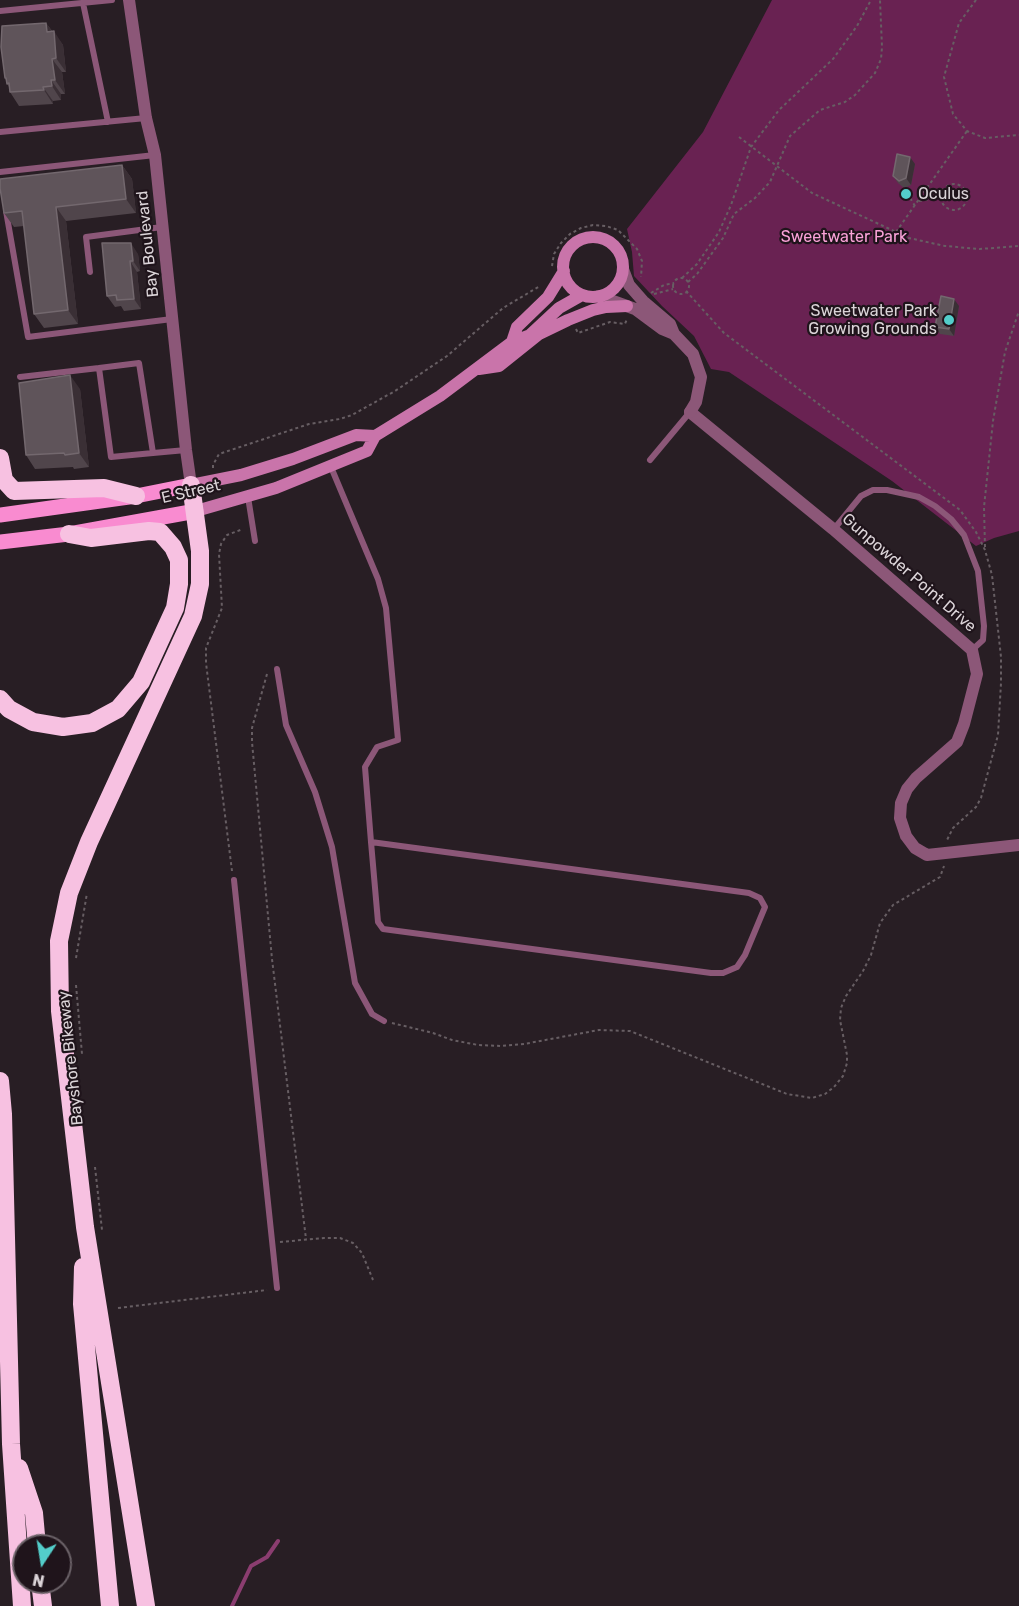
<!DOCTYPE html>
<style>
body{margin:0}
#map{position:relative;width:1019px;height:1606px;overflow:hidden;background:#281e24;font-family:Rubik,sans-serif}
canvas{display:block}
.north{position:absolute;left:12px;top:1534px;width:60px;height:60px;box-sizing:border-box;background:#1f141b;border:2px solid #6a6167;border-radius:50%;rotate:192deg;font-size:16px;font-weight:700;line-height:24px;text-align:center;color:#dbd4d8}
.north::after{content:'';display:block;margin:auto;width:21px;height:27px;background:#53cdca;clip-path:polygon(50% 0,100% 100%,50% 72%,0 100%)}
</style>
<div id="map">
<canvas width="1019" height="1606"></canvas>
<div class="north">N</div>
</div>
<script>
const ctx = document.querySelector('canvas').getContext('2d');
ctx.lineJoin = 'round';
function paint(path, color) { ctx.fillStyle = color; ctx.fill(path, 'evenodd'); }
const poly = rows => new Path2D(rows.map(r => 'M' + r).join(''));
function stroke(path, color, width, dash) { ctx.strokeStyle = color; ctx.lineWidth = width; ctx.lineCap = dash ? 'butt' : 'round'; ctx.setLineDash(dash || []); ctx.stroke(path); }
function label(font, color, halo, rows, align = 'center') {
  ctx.font = font + ' Rubik,sans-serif'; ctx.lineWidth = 4.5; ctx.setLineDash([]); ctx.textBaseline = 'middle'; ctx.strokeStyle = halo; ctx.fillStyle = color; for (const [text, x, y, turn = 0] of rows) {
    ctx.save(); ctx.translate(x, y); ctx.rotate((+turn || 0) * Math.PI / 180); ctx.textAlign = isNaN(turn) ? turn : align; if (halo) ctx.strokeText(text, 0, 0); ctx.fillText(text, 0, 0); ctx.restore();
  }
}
const green = poly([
 [772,0,1019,0,1019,531,994,538,976,546,892,481,729,372,711,369,694,336,662,306,634,276,632,252,627,229,703,132]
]);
const stream = poly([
 [232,1606,251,1566,267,1557,278,1541]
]);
const path = poly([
 [976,0,959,23,944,77,953,114,967,131,985,138,1019,135],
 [739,137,812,193,909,238,945,246,980,249,1019,246],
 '941 197a13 13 0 1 1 26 0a13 13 0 1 1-26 0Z',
 [904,188,915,206],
 [919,201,941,197],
 [896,232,967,131],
 [552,266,554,254,561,243,570,234,581,228,593,225,606,226,618,230,637,249,642,261,641,277],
 [682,278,697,264,719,232,731,205,751,147,779,110,833,59,857,26,871,0],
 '673 286a8 8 0 1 1 16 0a8 8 0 1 1-16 0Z',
 [688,282,697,274,723,238,734,214,755,198,770,182,790,136,820,110,845,102,855,95,875,73,881,59,882,47,880,0],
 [686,291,724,333,960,510,976,532,985,550,992,575,1001,657,1001,683,998,735,981,798,976,807,953,828,947,840],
 [651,293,664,285,674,283],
 [654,294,673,289],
 [576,329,578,333,610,322,625,324,627,319],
 [213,468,213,465,219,454,309,424,340,419,352,415,395,391,447,356,503,308,540,286],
 [985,547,984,507,993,421,1005,352,1019,311],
 [267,674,252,728,252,742,272,959,306,1239],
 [232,871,206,663,206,648,222,608,219,554,221,544,227,535,243,529],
 [76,958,87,893],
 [76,985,82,1054],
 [392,1023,433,1033,452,1040,478,1045,501,1046,524,1044,599,1030,630,1031,787,1094,812,1098,825,1094,834,1087,843,1076,847,1063,847,1055,840,1020,841,1008,846,996,863,971,871,955,880,923,893,905,940,877,944,866],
 [95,1167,102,1230],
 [280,1242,324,1238,340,1238,353,1243,362,1253,373,1280],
 [118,1308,267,1290]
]);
const service = poly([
 [83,3,108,122],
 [0,11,112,0],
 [0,132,146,118],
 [0,172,155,155],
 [6,211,28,337,172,319],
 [90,272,86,237,162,227],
 [20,377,99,368],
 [153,453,139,363,99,368,111,457,153,453,186,450],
 [650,460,690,412],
 [331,467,378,579,386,608,398,740,377,747,365,767,371,842,378,922,383,929,711,973,723,973,737,967,745,955,765,907,760,898,749,893,371,842],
 [248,497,255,541],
 [834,529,861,496,873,490,887,490,919,497,935,506,951,519,964,535,978,571,984,626,983,640,972,650],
 [277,669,286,725,315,792,332,847,355,983,372,1014,384,1021],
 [234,880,277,1288]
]);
const minor = poly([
 [690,412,833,529,972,650,977,674,964,724,957,742,916,778,907,789,901,803,900,818,906,836,915,848,927,855,1019,845]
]);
const tertiary = poly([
 [129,0,146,118,155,155,186,450,191,485],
 [623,269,629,285,643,301,670,324,674,334,693,354,701,377,696,402,690,412],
 [599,296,635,309,662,329,674,334]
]);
const secondary = poly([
 '563 267a30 30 0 1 1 60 0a30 30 0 1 1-60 0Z',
 [512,342,517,327,548,297,564,271],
 [479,369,499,366,539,334,568,320,593,310,606,307,627,306],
 [191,485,241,475,293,459,356,435,375,436],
 [196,511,276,488,367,451,375,436,440,396,512,342,530,335,559,308,582,295]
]);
const primary = poly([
 [0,515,136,496,191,485],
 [0,542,69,534,196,511]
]);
const motorway = poly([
 [0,458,4,480,14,491,104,488,136,496],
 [0,699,9,709,33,722,63,727,92,723,118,709,141,682,175,608,179,584,179,560,173,547,160,532,149,531,91,538,69,534],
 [0,1081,3,1114,11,1444,22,1606],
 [83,1267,82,1304,110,1606],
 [19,1468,34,1513,37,1546],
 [40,1582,43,1606],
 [146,1606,85,1227,60,1011,59,941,69,893,89,842,193,616,200,584,200,551,191,485]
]);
const wall = poly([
 [46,23,63,45,66,72,62,72,65,94,61,94,61,100,53,101,53,104,19,106,10,92,9,87,5,78],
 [915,164,911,185,904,188,898,183,893,176],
 [122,165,132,179,136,213,66,221,78,324,44,328,34,314,24,226,14,227,4,213],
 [102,243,138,254,140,271,137,272,141,309,124,311,121,306,115,307,107,296],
 [959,306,954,336,940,334,935,327],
 [80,389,89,467,74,469,73,467,35,469,26,455]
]);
const shadedWall = poly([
 [46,23,54,34,54,31,63,45,66,72,56,58,47,32],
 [52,59,62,72,65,94,55,80],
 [51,80,61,94,61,100,52,86],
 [43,87,53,101,53,104,44,90],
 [910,157,915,164,911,185,906,178],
 [122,165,132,179,136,213,126,199],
 [56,207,66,221,78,324,68,310],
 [131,243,138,254,140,271,133,261],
 [130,261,137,272,141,309,134,299],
 [954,299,959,306,954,336,949,329],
 [70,375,80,389,89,467,79,453]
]);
const building = poly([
 [46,23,47,32,54,31,56,58,52,59,55,80,51,80,52,86,43,87,44,90,10,92,9,83,7,84,6,78,5,78,1,47,2,26,46,23],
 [897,154,910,157,906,178,899,181,893,176,897,154],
 [122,165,126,199,56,207,68,310,34,314,22,211,4,213,0,188,0,179,122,165],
 [102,243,131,243,133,261,130,261,134,299,117,300,116,295,107,296,102,243],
 [941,296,954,299,949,329,935,327,941,296],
 [70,375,79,453,65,455,64,453,26,455,19,383,70,375]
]);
const markers = [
 [906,194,6,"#53cdca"],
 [949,320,6,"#53cdca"]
];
const poiNames = [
 ["Oculus",918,194],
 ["Sweetwater Park",937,311,"right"],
 ["Growing Grounds",937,329,"right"]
];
const parkNames = [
 ["Sweetwater Park",844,237]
];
const streetNames = [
 ["Bay Boulevard",148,244,-96],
 ["E Street",191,492,-13],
 ["Gunpowder Point Drive",909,573,41],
 ["Bayshore Bikeway",71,1058,-96]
];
paint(green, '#692252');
stroke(stream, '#8b3d70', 4);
stroke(path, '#675e63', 2, [3, 3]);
stroke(service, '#8c5778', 6);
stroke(minor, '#8c5778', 12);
stroke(tertiary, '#8c5778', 12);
stroke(secondary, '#c974aa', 12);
stroke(primary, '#f98bd0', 15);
stroke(motorway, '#f7c1e1', 18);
paint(wall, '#50454b');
paint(shadedWall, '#3a2f35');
paint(building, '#5f545a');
stroke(building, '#73686e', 1.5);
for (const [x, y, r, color] of markers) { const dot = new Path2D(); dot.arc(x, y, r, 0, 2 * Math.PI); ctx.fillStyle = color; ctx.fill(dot); stroke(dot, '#1f141b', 2); }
label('16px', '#dbd4d8', '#1f141b', poiNames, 'left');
label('16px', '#faa2d8', '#1f141b', parkNames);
label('16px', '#dbd4d8', '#1f141b', streetNames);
</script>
